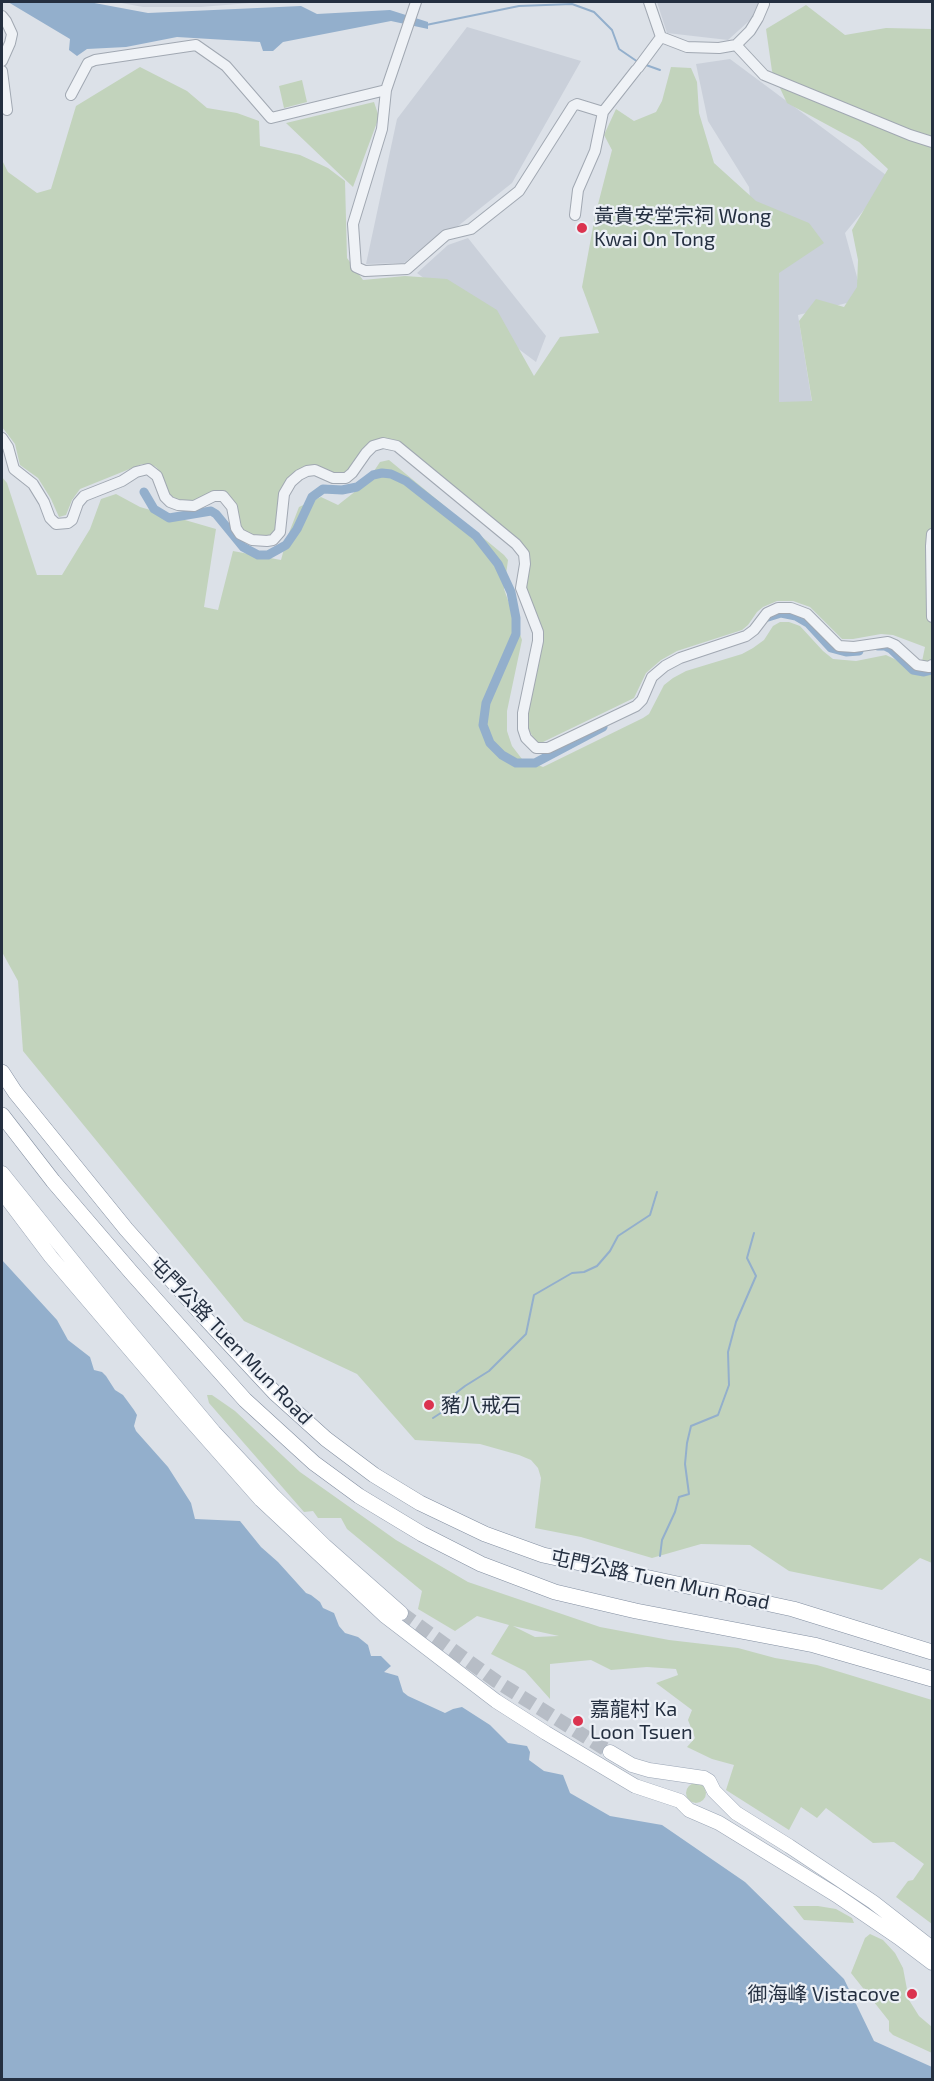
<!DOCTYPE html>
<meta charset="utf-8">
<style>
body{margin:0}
#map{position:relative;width:934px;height:2081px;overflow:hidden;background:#dce1e8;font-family:"Exo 2",sans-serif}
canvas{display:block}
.frame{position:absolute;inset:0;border:3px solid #242f40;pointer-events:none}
</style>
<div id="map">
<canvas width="934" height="2081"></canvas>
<div class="frame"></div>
</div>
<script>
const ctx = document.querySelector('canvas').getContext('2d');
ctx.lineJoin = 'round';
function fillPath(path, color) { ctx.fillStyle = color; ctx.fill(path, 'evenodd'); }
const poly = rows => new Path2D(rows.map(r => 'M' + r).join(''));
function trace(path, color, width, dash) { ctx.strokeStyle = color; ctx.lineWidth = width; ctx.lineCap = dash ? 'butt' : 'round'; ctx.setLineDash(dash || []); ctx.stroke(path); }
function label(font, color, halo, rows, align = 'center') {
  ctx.font = font + ' "Exo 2","Noto Sans TC",sans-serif'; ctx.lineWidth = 4.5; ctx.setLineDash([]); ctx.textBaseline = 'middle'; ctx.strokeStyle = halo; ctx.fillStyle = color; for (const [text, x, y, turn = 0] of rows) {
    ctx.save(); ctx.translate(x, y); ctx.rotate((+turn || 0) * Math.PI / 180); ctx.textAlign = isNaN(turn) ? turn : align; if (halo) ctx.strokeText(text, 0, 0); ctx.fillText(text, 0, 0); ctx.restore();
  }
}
fillPath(poly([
 [116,2,262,2,201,7,143,7],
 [657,2,770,2,728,40,667,33],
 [467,27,581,61,512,183,458,226,441,233,404,263,366,264,397,119],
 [730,59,890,178,845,233,863,299,798,315,818,440,770,407,749,187,708,121,696,64],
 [468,238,546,336,536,362,417,273,448,245]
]), '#cad0da');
fillPath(poly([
 [806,5,845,35,886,28,932,29,932,1563,920,1558,882,1590,789,1571,750,1545,701,1544,652,1558,581,1537,535,1528,541,1478,538,1468,531,1460,519,1455,480,1444,415,1440,357,1374,244,1321,23,1051,18,981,2,952,2,477,7,483,37,575,62,575,90,529,101,499,116,494,140,507,216,529,204,607,218,610,233,551,281,560,287,538,299,507,321,497,338,505,366,483,380,462,389,460,504,555,508,560,504,589,522,640,507,711,507,731,512,746,522,759,543,767,643,718,649,714,664,685,673,678,686,671,742,654,753,648,764,640,773,626,780,622,789,622,800,626,823,651,833,659,856,661,886,655,920,671,925,647,893,635,881,634,853,639,842,639,810,607,793,601,777,601,763,607,757,612,748,625,742,630,677,651,661,660,646,673,634,698,541,743,535,741,528,728,528,714,543,641,543,631,526,587,529,553,520,540,399,442,392,439,376,439,365,447,350,468,344,473,335,473,315,465,305,466,296,471,281,489,276,525,274,532,269,536,253,535,243,530,240,526,236,505,225,491,195,500,178,500,170,495,161,473,156,467,149,464,142,464,80,489,72,500,66,515,59,517,51,499,38,478,20,465,15,444,2,427,2,160,8,172,37,193,51,189,76,106,140,67,187,91,207,108,237,113,259,121,260,146,300,155,328,168,345,181,347,258,363,280,405,276,447,279,497,310,534,376,560,337,599,333,582,287,595,216,612,150,604,135,616,109,634,121,656,112,662,101,671,67,691,68,697,82,699,113,714,163,756,201,809,223,824,243,779,273,779,402,812,401,799,321,816,299,844,307,857,287,858,260,852,230,888,169,859,142,787,103,772,71,766,29],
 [302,80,307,102,284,108,279,86],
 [374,102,379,117,353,187,286,123],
 [207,1395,212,1395,235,1411,300,1472,396,1540,468,1582,600,1627,669,1640,738,1648,775,1658,817,1665,932,1700,932,1924,896,1897,908,1881,913,1880,924,1864,894,1842,873,1843,826,1808,817,1818,801,1807,789,1830,726,1790,734,1765,712,1759,687,1747,695,1738,688,1720,692,1710,656,1683,678,1675,676,1669,647,1667,611,1670,591,1660,550,1664,550,1699,525,1671,491,1654,509,1625,477,1616,455,1631,418,1609,422,1591,347,1529,341,1518,318,1518,313,1511,304,1512,209,1403],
 [513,1626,559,1636,535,1637],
 '686 1793a10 10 0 1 1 20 0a10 10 0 1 1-20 0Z',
 [793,1906,818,1906,836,1909,852,1918,854,1923,804,1920],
 [870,1934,883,1940,895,1953,903,1968,909,2000,919,2016,932,2027,932,2053,893,2035,889,2031,889,2021,851,1973,865,1938]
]), '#c2d3bc');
fillPath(poly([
 [8,2,89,2,148,13,301,6,317,14,390,10,428,22,428,29,391,21,283,42,273,51,263,51,260,42,177,37,126,47,87,49,77,56,69,50,70,39],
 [2,1260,57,1320,68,1340,90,1357,94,1370,102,1372,106,1376,115,1390,123,1395,134,1410,137,1415,134,1426,136,1431,168,1467,191,1503,195,1519,240,1521,261,1547,278,1562,306,1593,311,1595,320,1602,323,1608,334,1613,339,1626,345,1633,358,1637,368,1645,371,1656,381,1656,391,1666,384,1672,398,1676,403,1692,408,1696,445,1713,453,1709,462,1707,490,1725,508,1743,527,1746,530,1752,529,1760,544,1771,563,1775,570,1793,610,1816,662,1825,745,1882,844,1979,874,2041,932,2067,932,2079,2,2079]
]), '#93afcc');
trace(poly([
 [426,25,519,6,572,4,594,12,612,30,619,49,638,62],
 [646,65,660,70],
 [433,1418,450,1407,456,1393,465,1386,489,1371,526,1334,534,1295,572,1273,584,1272,597,1266,610,1251,618,1236,650,1215,657,1192],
 [660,1556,662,1540,675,1512,679,1497,689,1494,685,1464,687,1443,691,1426,718,1415,729,1385,728,1352,736,1322,756,1276,747,1258,754,1233]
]), '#93afcc', 2);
trace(poly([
 [144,492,154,509,169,518,211,511,216,514,243,547,258,555,268,555,286,545,297,529,312,497,323,489,342,490,357,487,373,475,382,473,391,474,406,481,476,536,498,564,511,592,516,618,516,634,486,703,483,725,490,743,502,755,516,763,535,763,603,727],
 [768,617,781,613,796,616,808,623,831,648,846,652,859,651],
 [878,646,885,646,891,649,913,670,924,672,932,670]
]), '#93afcc', 9);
trace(poly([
 [401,1613,496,1681,610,1752]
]), '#b7bdc6', 14, [14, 7]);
const minor = poly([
 [416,2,386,90,382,129,353,224,356,267,365,271,407,269,446,235,471,229,519,191,573,106,577,104,603,112],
 [2,16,6,21,12,34,10,43,2,61],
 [661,37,687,47,719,48,736,45,764,75,910,135,932,142],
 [736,45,750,31,758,18,764,4],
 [638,68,661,37,649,2],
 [2,71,7,110],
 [71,95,88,63,95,60,196,45,226,66,271,118,386,90],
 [575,215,578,190,595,151,603,112,636,70],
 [2,438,8,447,14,469,33,484,44,502,50,518,56,524,68,523,72,520,78,503,84,496,122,481,136,472,148,469,157,476,165,497,170,502,178,505,194,506,214,496,223,496,232,507,236,528,240,534,252,540,267,541,273,540,280,532,284,494,291,482,299,475,307,471,315,470,333,478,346,478,352,473,366,453,373,446,383,443,397,446,516,544,524,554,525,564,521,588,538,632,538,641,523,713,523,729,526,738,536,748,548,748,636,706,642,700,652,677,665,666,680,658,746,636,754,630,767,613,778,608,791,608,807,614,839,646,854,647,888,642,895,645,917,665,929,667,932,665],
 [932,534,931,546,932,617]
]);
const major = poly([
 [2,1173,121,1321,214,1432,273,1495,325,1546,401,1613],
 [2,1192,51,1257,184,1413,261,1500,385,1616,496,1701,546,1733,635,1786,680,1801,689,1810,719,1823,836,1895,899,1938,932,1963],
 [610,1752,632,1765,649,1770,704,1778,709,1781,714,1791,736,1813,789,1846,873,1902,932,1948]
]);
const highway = poly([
 [2,1072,15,1092,126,1229,206,1319,275,1393,326,1439,374,1475,420,1503,485,1534,543,1555,793,1609,932,1652],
 [2,1115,53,1181,131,1272,245,1400,314,1463,359,1496,422,1534,481,1564,555,1592,636,1611,814,1645,932,1679]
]);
trace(minor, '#a1a8b2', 12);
trace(major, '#9aa5b5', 15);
trace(highway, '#828ea0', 16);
trace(minor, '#eff2f6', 10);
trace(major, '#fff', 14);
trace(highway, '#fff', 15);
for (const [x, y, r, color] of [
 [582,228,6,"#db334f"],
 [429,1405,6,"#db334f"],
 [578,1721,6,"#db334f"],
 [912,1994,6,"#db334f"]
]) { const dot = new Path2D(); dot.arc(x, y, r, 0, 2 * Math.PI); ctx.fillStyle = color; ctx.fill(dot); trace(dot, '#ecf0f6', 2); }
label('20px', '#242f40', '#ecf0f6', [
 ["黃貴安堂宗祠 Wong",594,216],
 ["Kwai On Tong",594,239],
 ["豬八戒石",441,1405],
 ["嘉龍村 Ka",590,1709],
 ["Loon Tsuen",590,1732],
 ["御海峰 Vistacove",900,1994,"right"]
], 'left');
label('20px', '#242f40', '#ecf0f6', [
 ["屯門公路 Tuen Mun Road",231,1341,46],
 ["屯門公路 Tuen Mun Road",660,1580,12]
]);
</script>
